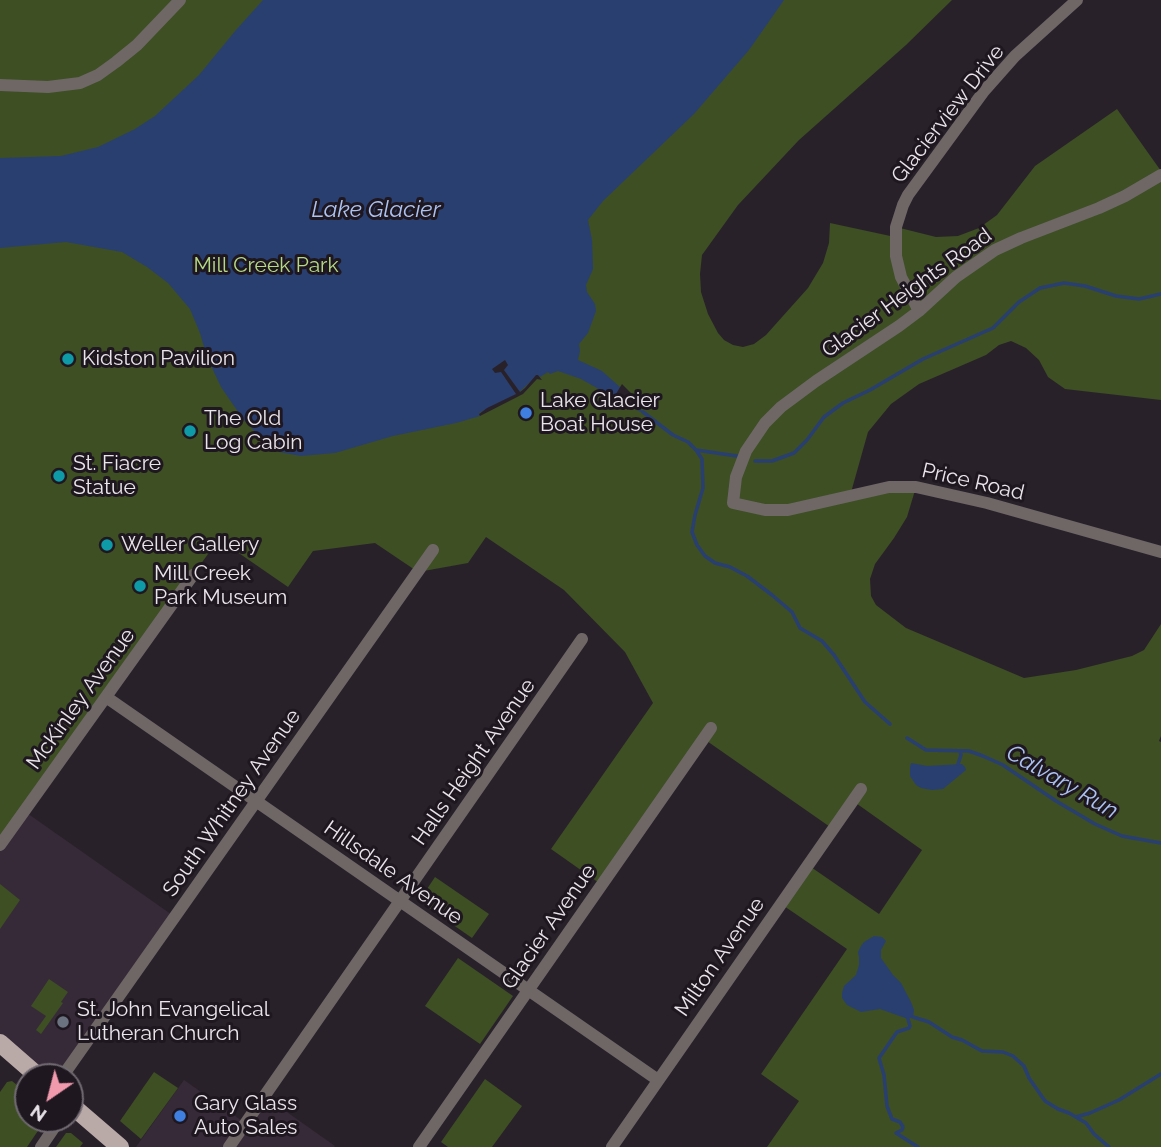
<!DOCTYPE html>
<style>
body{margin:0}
#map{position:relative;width:1161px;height:1147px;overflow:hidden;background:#29212a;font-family:Raleway,sans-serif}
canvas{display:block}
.north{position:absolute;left:14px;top:1063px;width:70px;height:70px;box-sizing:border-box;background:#1f1720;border:2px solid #706971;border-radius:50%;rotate:215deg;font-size:19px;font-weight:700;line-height:28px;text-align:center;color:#eae4eb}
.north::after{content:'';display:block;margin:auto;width:24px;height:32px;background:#f29aad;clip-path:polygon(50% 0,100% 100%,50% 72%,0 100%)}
</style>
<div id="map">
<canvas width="1161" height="1147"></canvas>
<div class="north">N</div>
</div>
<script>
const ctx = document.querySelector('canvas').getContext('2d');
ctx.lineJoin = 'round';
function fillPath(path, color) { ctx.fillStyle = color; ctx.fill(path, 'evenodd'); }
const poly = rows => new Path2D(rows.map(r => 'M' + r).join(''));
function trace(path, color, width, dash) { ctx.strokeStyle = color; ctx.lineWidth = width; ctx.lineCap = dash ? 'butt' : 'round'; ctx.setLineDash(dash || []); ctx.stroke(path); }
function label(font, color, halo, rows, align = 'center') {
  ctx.font = font + ' Raleway,sans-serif'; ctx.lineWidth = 6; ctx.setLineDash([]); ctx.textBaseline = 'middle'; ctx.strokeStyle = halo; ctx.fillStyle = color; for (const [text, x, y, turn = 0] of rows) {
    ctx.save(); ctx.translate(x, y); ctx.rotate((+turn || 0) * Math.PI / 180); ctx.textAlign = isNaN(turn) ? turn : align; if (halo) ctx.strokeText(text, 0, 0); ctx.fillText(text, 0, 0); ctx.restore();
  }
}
fillPath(poly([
 [24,811,175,917,62,1077,39,1077,0,1043,0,845],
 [184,1080,245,1123,264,1096,335,1146,334,1147,136,1147]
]), '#362a38');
fillPath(poly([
 [0,0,952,0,906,45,799,140,738,205,702,255,700,274,701,292,708,314,718,333,724,340,733,345,743,347,754,344,766,335,808,288,823,263,829,243,830,223,895,237,896,227,936,237,958,236,979,228,997,215,1035,166,1117,109,1161,171,1161,400,1065,389,1048,377,1039,360,1026,348,1011,341,999,345,986,355,919,384,891,404,868,432,850,496,916,487,907,517,894,538,875,564,870,579,871,596,876,605,906,628,1024,678,1076,670,1132,656,1144,650,1161,624,1161,736,1159,741,1161,742,1161,1147,767,1147,799,1101,761,1074,847,949,781,904,808,865,879,914,922,850,853,801,833,829,704,739,602,885,551,849,653,703,625,652,564,590,486,537,468,563,418,572,375,543,313,551,288,587,230,547,208,554,0,845],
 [435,877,489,914,472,938,419,901],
 [0,884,20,900,0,929],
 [458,958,513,996,480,1044,425,1006],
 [49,979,68,992,61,1002,63,1003,41,1034,36,1030,46,1016,31,1006],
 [154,1072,178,1088,141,1139,120,1121],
 [485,1079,522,1106,492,1147,448,1147,441,1142],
 [12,1081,28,1094,28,1119,46,1119,27,1147,0,1147,0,1092,7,1082],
 [66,1133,71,1133,83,1143,80,1147,56,1147]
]), '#3d4f23');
fillPath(poly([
 [263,0,784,0,749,50,694,114,603,201,588,220,592,240,593,269,586,285,587,292,595,304,596,311,588,333,579,344,580,351,578,360,602,371,621,388,645,414,607,396,597,388,581,379,558,371,550,374,548,372,540,377,538,375,517,394,479,413,480,416,456,423,393,436,335,453,301,456,279,452,263,440,243,419,221,387,207,357,200,333,190,309,168,283,147,267,122,252,66,242,0,248,0,158,61,156,98,147,135,129,155,116,199,75,236,30],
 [911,763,927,766,962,764,965,767,966,770,943,789,932,790,921,788,916,785,910,776,910,768],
 [874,936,882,937,886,941,881,950,881,958,893,975,901,983,911,1002,914,1010,913,1017,908,1019,880,1009,861,1012,847,1005,842,998,842,993,844,986,856,975,859,965,859,957,858,952,861,946,864,942]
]), '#293f70');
fillPath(poly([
 [505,360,508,365,504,370,520,392,525,388,536,375,538,375,542,380,537,379,523,394,480,416,479,414,487,408,516,394,501,372,495,373,492,369],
 [622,384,636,398,628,410,611,402]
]), '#29212a');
trace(poly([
 [643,412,673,435,688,442,696,450,702,459,703,488,695,515,692,532,697,545,705,556,715,563,730,567,747,576,772,595,792,612,800,628,822,641,834,655,865,702,890,724],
 [696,450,737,456],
 [755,461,772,461,794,453,807,440,824,417,843,403,870,390,923,359,993,328,1019,302,1040,288,1064,283,1085,286,1116,296,1139,299,1161,294],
 [907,738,926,750,969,751,983,756,1003,765,1056,801,1095,824,1122,836,1161,843],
 [958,764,961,755,960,751],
 [913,1017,929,1022,952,1037,962,1040,982,1051,1003,1052,1013,1056,1024,1066,1029,1078,1045,1101,1058,1109,1069,1113,1086,1123,1094,1134,1109,1147],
 [908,1019,910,1026,909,1028,897,1032,879,1058,884,1075,887,1106,892,1119,900,1122,903,1127,902,1130,896,1133,918,1147],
 [1076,1117,1090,1113,1119,1100,1161,1074]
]), '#293f70', 3.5);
trace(poly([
 [0,85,48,87,80,83,98,75,116,62,137,45,180,0],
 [1161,175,1125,196,1099,208,1021,238,995,250,956,277,919,311,899,326,816,381,781,407,765,423,746,451,736,477,733,503,765,510,788,510,889,487,916,487,987,503,1161,552],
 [919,311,901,277,896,256,896,227,903,205,908,195,984,91,1015,56,1077,0],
 [106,697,658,1080],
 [0,845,193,575],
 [62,1077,433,550],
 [41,1147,60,1119],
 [229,1147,582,639],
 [419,1147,711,728],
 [612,1147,861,789]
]), '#6e6766', 12);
trace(poly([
 [0,1043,39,1077],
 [70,1104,120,1147]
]), '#b9aaa8', 18);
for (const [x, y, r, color] of [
 [68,359,7,"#0f9aa8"],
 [526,413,7,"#3f7fe0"],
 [190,431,7,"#0f9aa8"],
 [59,476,7,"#0f9aa8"],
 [107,545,7,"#0f9aa8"],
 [140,586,7,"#0f9aa8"],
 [63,1022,7,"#6b7280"],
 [180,1116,7,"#3f7fe0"]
]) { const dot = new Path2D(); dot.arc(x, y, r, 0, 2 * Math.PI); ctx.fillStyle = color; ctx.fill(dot); trace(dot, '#1f1720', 2.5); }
label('21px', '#eae4eb', '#1f1720', [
 ["Glacierview Drive",948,114,-52],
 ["Glacier Heights Road",907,293,-36],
 ["Price Road",973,482,13],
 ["McKinley Avenue",81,699,-54],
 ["Halls Height Avenue",474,762,-55],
 ["South Whitney Avenue",232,803,-55],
 ["Hillsdale Avenue",393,873,35],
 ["Glacier Avenue",549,927,-55],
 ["Milton Avenue",720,957,-55]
]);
label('21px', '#b5d984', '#1f1720', [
 ["Mill Creek Park",266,266]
]);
label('21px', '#eae4eb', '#1f1720', [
 ["Kidston Pavilion",82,359],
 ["Lake Glacier",540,401],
 ["Boat House",540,425],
 ["The Old",204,419],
 ["Log Cabin",204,443],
 ["St. Fiacre",73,464],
 ["Statue",73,488],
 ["Weller Gallery",121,545],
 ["Mill Creek",154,574],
 ["Park Museum",154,598],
 ["St. John Evangelical",77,1010],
 ["Lutheran Church",77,1034],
 ["Gary Glass",194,1104],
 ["Auto Sales",194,1128]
], 'left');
label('italic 23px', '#acc3f2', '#1f1720', [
 ["Lake Glacier",376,210],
 ["Calvary Run",1062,782,30]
]);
</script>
